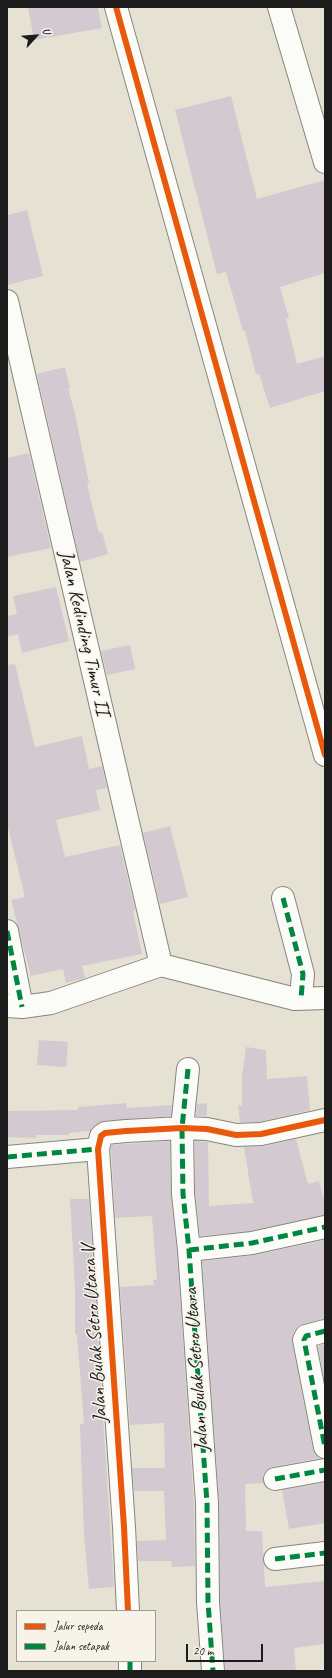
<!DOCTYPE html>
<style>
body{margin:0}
#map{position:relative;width:332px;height:1678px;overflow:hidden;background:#e6e2d3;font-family:Caveat,sans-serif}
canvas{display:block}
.frame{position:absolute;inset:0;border:8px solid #1c1c1c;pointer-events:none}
.legend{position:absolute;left:16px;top:1610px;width:140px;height:52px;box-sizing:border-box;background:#f7f3e8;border:1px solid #9f9d96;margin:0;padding:5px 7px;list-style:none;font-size:12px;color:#1c1c1c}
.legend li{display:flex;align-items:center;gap:8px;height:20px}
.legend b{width:20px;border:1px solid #9f9d96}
.north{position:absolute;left:16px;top:16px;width:40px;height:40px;-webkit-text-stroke:3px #f7f3e8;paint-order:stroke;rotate:64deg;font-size:11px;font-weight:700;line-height:16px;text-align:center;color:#1c1c1c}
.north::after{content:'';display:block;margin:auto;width:14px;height:18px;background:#1c1c1c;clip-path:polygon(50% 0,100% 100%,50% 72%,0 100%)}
.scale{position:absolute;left:186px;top:1644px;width:77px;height:18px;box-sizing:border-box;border:2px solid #1c1c1c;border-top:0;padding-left:5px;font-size:12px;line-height:14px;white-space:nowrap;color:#1c1c1c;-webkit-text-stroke:3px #f7f3e8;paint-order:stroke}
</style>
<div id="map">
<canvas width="332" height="1678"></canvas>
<div class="frame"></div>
<ul class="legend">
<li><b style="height:5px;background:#e8590c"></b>Jalur sepeda</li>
<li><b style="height:5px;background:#00873e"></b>Jalan setapak</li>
</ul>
<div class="north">U</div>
<div class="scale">20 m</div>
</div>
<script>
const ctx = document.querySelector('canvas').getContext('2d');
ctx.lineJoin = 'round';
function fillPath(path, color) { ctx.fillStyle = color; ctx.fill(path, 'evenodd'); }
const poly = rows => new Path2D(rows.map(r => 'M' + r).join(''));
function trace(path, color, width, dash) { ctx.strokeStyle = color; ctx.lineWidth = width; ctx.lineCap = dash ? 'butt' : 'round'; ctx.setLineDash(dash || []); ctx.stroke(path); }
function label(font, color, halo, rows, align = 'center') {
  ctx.font = font + ' Caveat,sans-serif'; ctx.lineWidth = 3; ctx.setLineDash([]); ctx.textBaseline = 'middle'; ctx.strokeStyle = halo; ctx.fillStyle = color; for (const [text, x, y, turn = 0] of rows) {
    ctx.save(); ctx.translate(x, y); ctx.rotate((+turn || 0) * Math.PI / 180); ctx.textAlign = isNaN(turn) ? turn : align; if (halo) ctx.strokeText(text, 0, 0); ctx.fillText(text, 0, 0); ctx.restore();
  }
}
fillPath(poly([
 [28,7,98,7,102,28,34,40],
 [231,96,257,199,325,180,325,273,280,287,289,318,286,319,297,364,325,356,325,391,270,408,259,374,256,374,245,331,243,331,226,272,217,274,175,110],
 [27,210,43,276,7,285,7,215],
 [65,367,70,388,68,388,75,414,89,483,87,484,99,533,102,532,108,554,80,562,37,374],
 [29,453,51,548,7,557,7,458],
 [56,587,69,641,22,653,18,634,7,637,7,616,17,614,13,596],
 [130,645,135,669,107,675,101,651],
 [15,664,35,747,82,736,89,769,102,766,107,788,96,790,100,810,56,820,65,857,120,845,135,910,133,911,142,954,82,966,85,978,66,983,63,969,31,976,11,900,25,897,7,824,7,665],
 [170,826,188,897,160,904,143,833],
 [39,1040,68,1042,66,1067,37,1065],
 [246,1047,266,1050,267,1079,307,1076,310,1110,259,1122,240,1122,238,1105,242,1106,242,1077],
 [126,1103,127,1108,172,1105,171,1116,104,1121,94,1126,90,1131,69,1133,69,1135,36,1135,36,1138,7,1137,7,1111,78,1110,78,1107],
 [207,1103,207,1116,196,1116,197,1104],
 [296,1139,308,1184,319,1181,325,1204,325,1215,250,1231,200,1236,195,1193,195,1141,208,1142,209,1206,253,1203,244,1147,264,1146],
 [170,1141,171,1195,177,1251,194,1504,195,1566,172,1567,171,1561,138,1561,137,1541,166,1540,164,1491,134,1491,132,1468,165,1468,164,1427,164,1423,130,1425,120,1287,154,1285,153,1280,157,1280,152,1216,115,1218,111,1147,112,1145],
 [70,1199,89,1199,114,1587,89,1589,84,1536,80,1424,84,1424,77,1335,75,1334,75,1287],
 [325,1240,325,1319,298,1326,293,1334,292,1342,313,1449,315,1455,320,1458,272,1467,267,1469,263,1474,264,1483,245,1484,246,1531,262,1531,265,1587,325,1581,325,1644,294,1648,296,1671,225,1671,220,1601,219,1502,202,1261,255,1255],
 [325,1344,325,1378,324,1379,318,1346],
 [325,1483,325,1523,289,1529,282,1490]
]), '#d3c9d0');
const minor = poly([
 [116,7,325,755],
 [279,7,325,162],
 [7,301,161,965],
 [283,898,303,974,301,999],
 [7,931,22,1007],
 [7,1006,22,1007,51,1003,161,965,295,999,325,998],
 [188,1069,182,1128,183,1194,189,1250,207,1503,208,1602,213,1671],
 [7,1157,98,1149],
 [189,1250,252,1243,325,1227],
 [325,1331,306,1336,304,1340,325,1447],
 [275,1479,325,1470],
 [275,1559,325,1553],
 [128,1611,124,1527,98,1149,101,1136,105,1133,126,1131,182,1128,207,1129,236,1135,261,1134,325,1120],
 [130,1661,130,1671]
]);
trace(minor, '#87857e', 24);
trace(minor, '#fbfbf8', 22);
trace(poly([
 [283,898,303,974,301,999],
 [7,931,22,1007],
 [188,1069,182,1128,183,1194,189,1250,207,1503,208,1602,213,1671],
 [7,1157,98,1149],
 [189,1250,252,1243,325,1227],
 [325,1331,306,1336,304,1340,325,1447],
 [275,1479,325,1470],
 [275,1559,325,1553],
 [130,1661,130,1671]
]), '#00873e', 5, [10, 5]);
trace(poly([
 [116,7,325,755],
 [128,1611,124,1527,98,1149,101,1136,105,1133,126,1131,182,1128,207,1129,236,1135,261,1134,325,1120]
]), '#e8590c', 6);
label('20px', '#1c1c1c', '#f7f3e8', [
 ["Jalan Kedinding Timur II",84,633,77],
 ["Jalan Bulak Setro Utara V",95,1334,-94],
 ["Jalan Bulak Setro Utara",197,1370,-94]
]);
</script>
